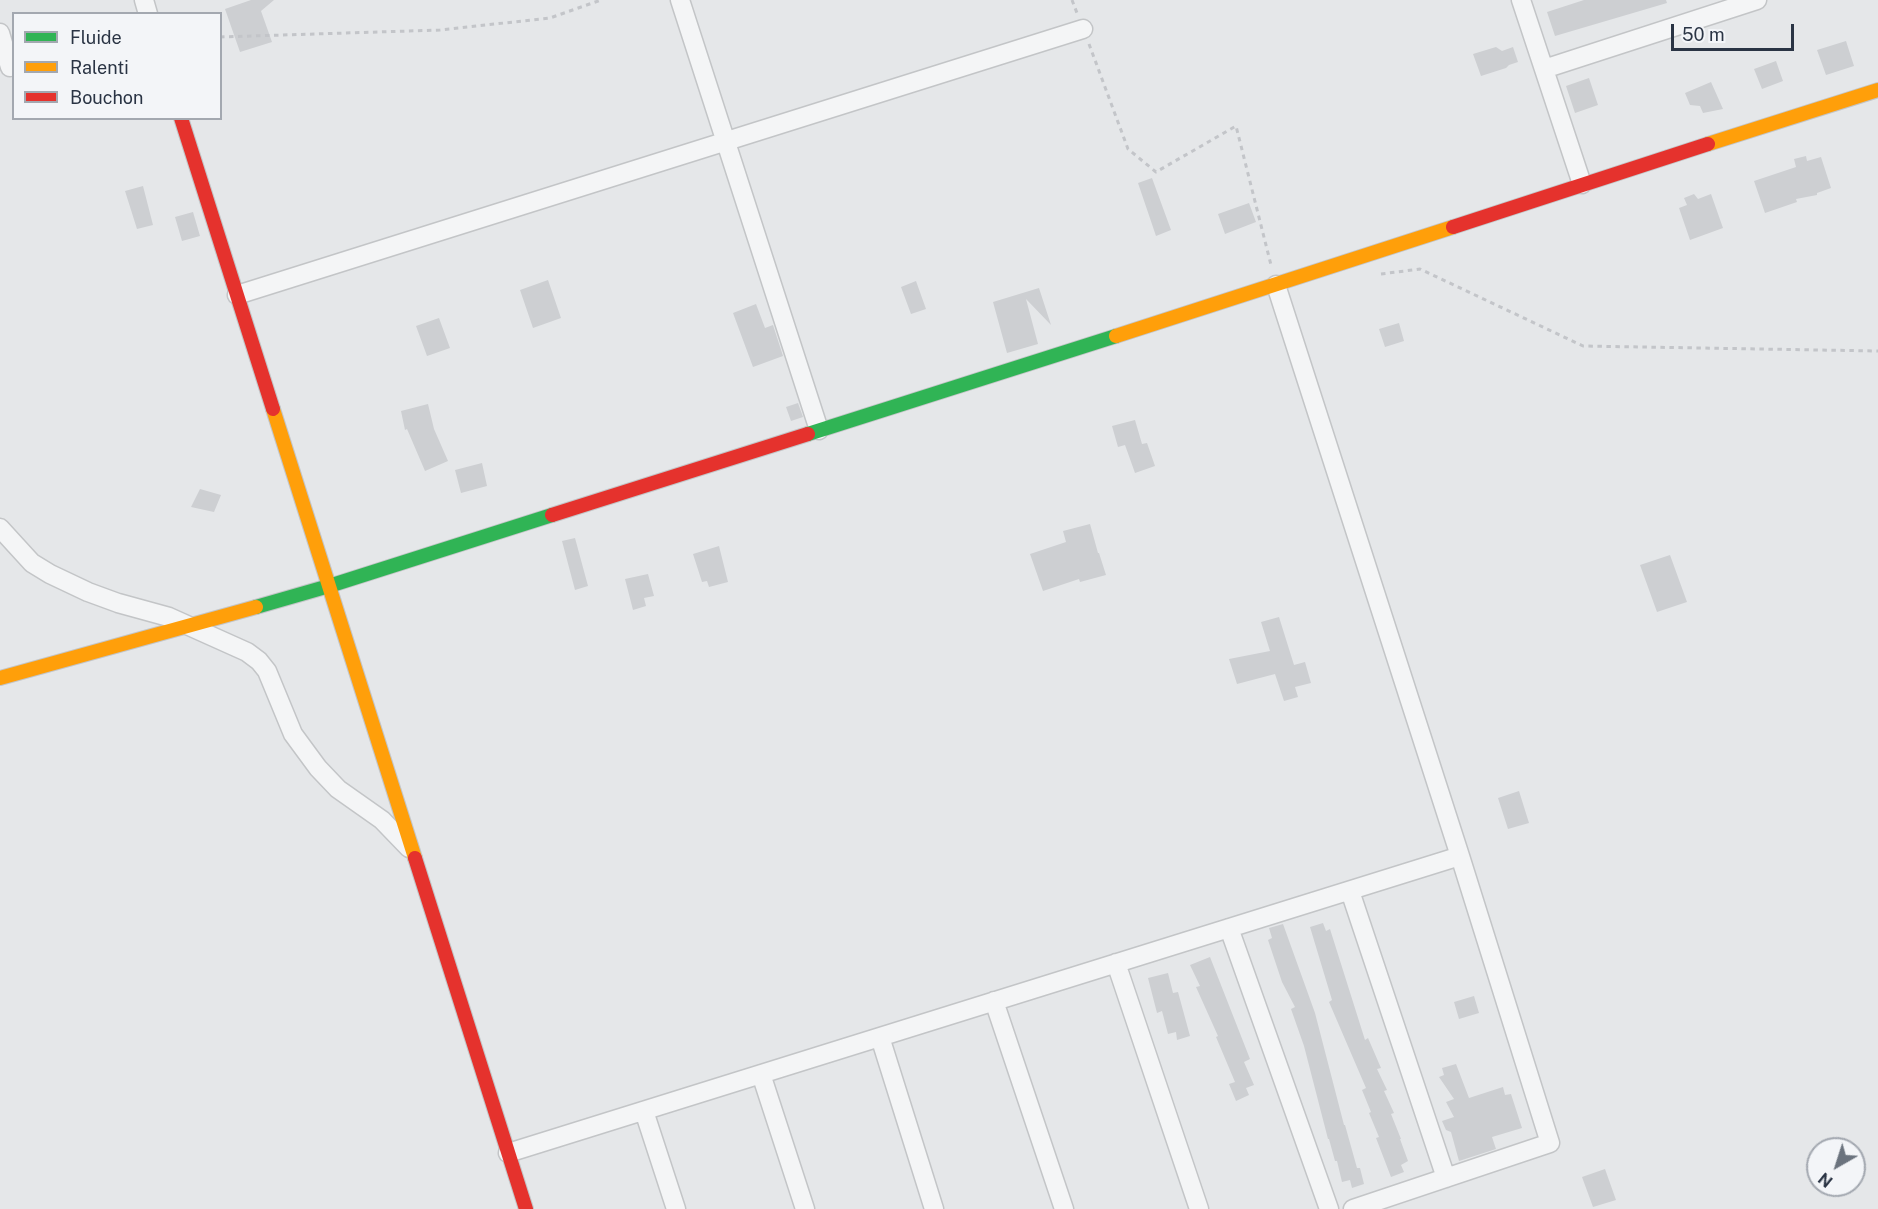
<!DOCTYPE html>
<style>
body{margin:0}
#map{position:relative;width:1878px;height:1209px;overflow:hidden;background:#e5e7e9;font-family:"Public Sans",sans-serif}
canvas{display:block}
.legend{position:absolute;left:12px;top:12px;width:210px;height:108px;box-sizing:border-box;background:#f3f5f8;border:2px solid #a3a8b0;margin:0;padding:8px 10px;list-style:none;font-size:18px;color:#2a3444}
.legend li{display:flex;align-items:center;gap:12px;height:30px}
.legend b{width:30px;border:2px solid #a3a8b0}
.north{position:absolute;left:1806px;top:1137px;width:60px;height:60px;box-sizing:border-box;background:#f3f5f8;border:2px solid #a3a8b0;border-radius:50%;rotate:219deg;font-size:16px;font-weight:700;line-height:24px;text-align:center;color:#2a3444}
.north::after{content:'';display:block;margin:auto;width:21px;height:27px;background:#6b737e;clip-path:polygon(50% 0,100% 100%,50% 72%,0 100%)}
.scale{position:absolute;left:1671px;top:24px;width:123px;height:27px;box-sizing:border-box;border:3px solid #2a3444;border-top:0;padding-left:8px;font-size:18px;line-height:21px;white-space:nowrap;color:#2a3444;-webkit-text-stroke:4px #f3f5f8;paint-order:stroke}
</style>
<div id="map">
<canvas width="1878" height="1209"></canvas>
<ul class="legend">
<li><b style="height:8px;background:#30b455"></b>Fluide</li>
<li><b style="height:8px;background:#ff9f0a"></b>Ralenti</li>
<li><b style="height:8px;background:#e5322d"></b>Bouchon</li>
</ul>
<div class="north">N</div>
<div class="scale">50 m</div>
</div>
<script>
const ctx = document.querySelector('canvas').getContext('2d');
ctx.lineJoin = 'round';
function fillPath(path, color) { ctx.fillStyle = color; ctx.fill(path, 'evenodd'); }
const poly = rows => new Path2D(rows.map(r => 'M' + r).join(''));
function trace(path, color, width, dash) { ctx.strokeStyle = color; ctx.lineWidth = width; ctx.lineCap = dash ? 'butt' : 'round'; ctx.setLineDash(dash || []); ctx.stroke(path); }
fillPath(poly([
 [251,0,274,0,261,11,272,42,240,52,225,9],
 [1584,0,1666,0,1667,3,1555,36,1547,12],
 [1846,41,1854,66,1826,75,1817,50],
 [1496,47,1502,51,1513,47,1518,62,1509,65,1506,68,1481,76,1473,54],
 [1776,61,1783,81,1762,89,1754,69],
 [1589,78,1598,105,1575,113,1566,86],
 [1711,82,1723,109,1703,113,1700,106,1690,105,1685,93],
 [1806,156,1807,161,1821,157,1831,188,1817,193,1817,195,1796,199,1797,202,1765,213,1754,181,1796,167,1794,159],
 [1152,178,1171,230,1156,236,1138,183],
 [143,186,153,225,137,229,125,191],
 [1694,194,1698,199,1711,194,1723,228,1690,240,1679,208,1687,205,1684,198],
 [1249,203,1256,222,1225,234,1218,214],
 [193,212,200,236,182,241,175,217],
 [548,280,561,318,533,328,520,290],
 [916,281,926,309,911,314,901,287],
 [1039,288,1051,325,1026,299,1038,344,1007,353,993,302],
 [756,304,765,328,773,325,783,356,753,367,733,313],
 [439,318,450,348,427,356,416,326],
 [1399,323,1404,341,1385,347,1379,329],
 [798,403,803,417,791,421,786,407],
 [428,404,434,429,448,461,425,471,407,429,405,430,401,411],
 [1135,420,1142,444,1147,443,1155,466,1135,473,1125,445,1118,447,1112,426],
 [482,463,487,486,461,493,455,470],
 [200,489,221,495,214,512,191,507],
 [1090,524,1098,553,1099,553,1106,575,1080,582,1079,579,1043,591,1030,554,1066,542,1063,531],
 [575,538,588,586,575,590,562,541],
 [719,546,728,582,709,587,707,581,702,582,693,554],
 [1670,555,1687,602,1657,612,1640,565],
 [648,574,654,596,644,598,646,606,633,610,625,579],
 [1279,617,1294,665,1305,662,1311,683,1295,687,1298,697,1284,701,1275,674,1237,684,1229,659,1270,651,1261,622],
 [1519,791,1529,823,1508,829,1498,798],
 [1323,923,1326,931,1330,929,1365,1040,1368,1038,1381,1068,1377,1069,1387,1090,1384,1091,1394,1113,1391,1114,1401,1139,1400,1139,1408,1161,1401,1165,1404,1172,1391,1177,1376,1138,1379,1137,1369,1113,1371,1112,1362,1090,1366,1088,1329,1002,1332,1000,1310,927],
 [1283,924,1315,1013,1344,1125,1345,1125,1357,1168,1360,1168,1364,1184,1352,1188,1350,1180,1342,1182,1337,1161,1335,1161,1329,1139,1328,1139,1304,1046,1291,1009,1295,1007,1282,982,1268,940,1272,938,1269,928],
 [1210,957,1250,1059,1244,1062,1254,1085,1246,1088,1249,1095,1236,1101,1229,1084,1235,1082,1216,1037,1218,1036,1196,987,1200,986,1190,965],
 [1168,973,1173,993,1178,992,1190,1036,1177,1040,1176,1032,1168,1034,1162,1011,1157,1013,1148,978],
 [1474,996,1479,1013,1459,1019,1454,1002],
 [1456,1064,1469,1098,1503,1087,1505,1095,1511,1094,1522,1128,1492,1137,1496,1149,1459,1161,1451,1132,1446,1130,1442,1121,1454,1117,1446,1102,1454,1099,1439,1077,1444,1075,1442,1068],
 [1605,1169,1616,1200,1593,1207,1582,1177]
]), '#cdcfd2');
const street = poly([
 [144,0,148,14],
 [680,0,819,430],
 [1521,0,1582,184],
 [0,33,10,67],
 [1544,69,1757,0],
 [1276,285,1460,856,1550,1143,1353,1209],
 [237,295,1083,29],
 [0,528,32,563,50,574,88,592,118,603,169,617,247,652,259,661,267,671,293,734,318,768,338,789,382,820,409,848],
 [1350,891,1446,1178],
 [1229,928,1329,1209],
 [1116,963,1199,1209],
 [994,1001,1064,1209],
 [880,1037,934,1209],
 [761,1074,805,1209],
 [644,1111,676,1209],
 [508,1153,1460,856]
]);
const fast = poly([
 [808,434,1116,336],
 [256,607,329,586,552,515]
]);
const slow = poly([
 [1708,144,1878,90],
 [1116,336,1453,227],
 [273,409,415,858],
 [0,678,256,607]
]);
const jam = poly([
 [181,118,273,409],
 [1453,227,1708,144],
 [552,515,808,434],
 [415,858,526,1209]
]);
trace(street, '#c3c5c7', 21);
trace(fast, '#c3c5c7', 16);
trace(slow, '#c3c5c7', 16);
trace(jam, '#c3c5c7', 16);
trace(poly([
 [1072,0,1077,13],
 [220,37,440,30,550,18,601,0],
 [1089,44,1128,149,1156,172,1236,126,1271,265],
 [1381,274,1420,269,1583,346,1878,351]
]), '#c3c5c9', 3, [4.5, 4.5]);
trace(street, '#f4f5f6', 18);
trace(fast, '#30b455', 14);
trace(slow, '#ff9f0a', 14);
trace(jam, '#e5322d', 14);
</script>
